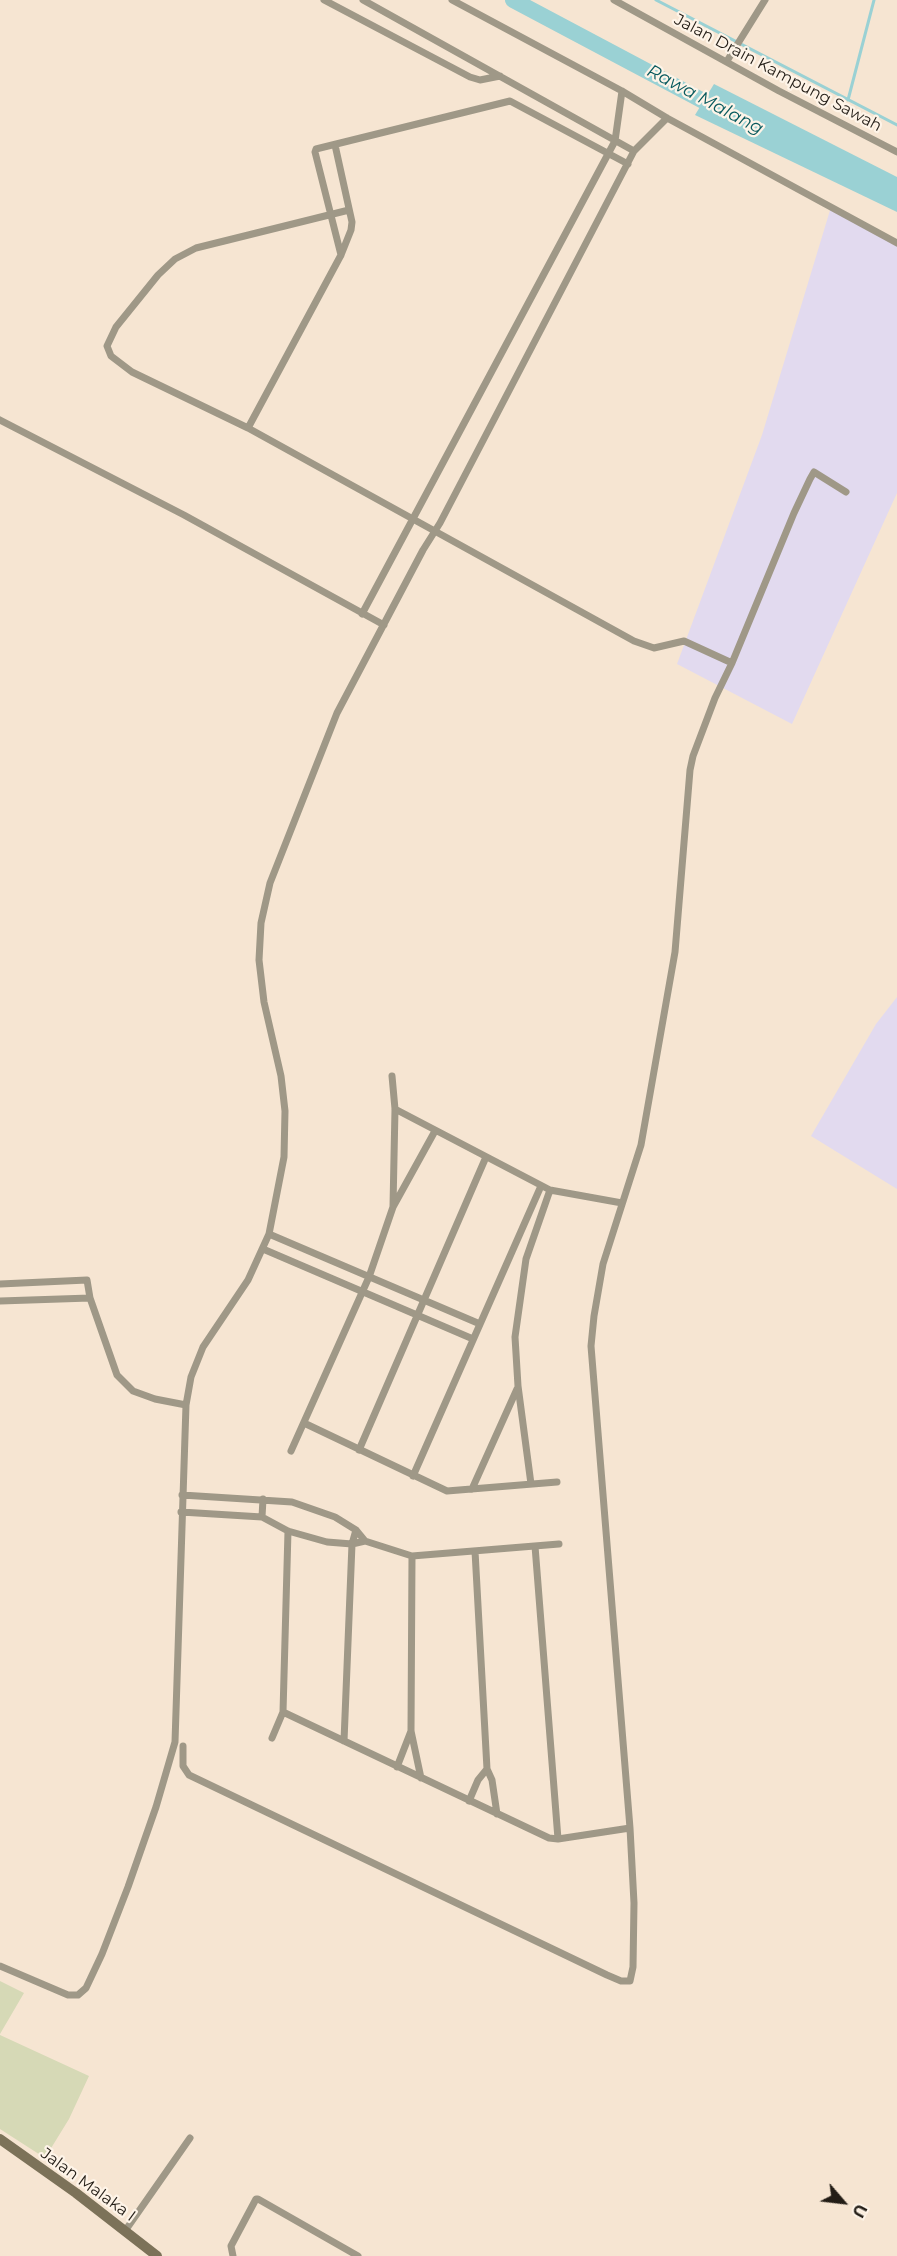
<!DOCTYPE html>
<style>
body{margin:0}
#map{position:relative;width:897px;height:2256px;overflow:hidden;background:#f6e5d2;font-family:Montserrat,sans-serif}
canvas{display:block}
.north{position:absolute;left:813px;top:2172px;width:60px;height:60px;-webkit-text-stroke:4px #fef4e8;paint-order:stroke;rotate:118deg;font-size:16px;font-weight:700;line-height:24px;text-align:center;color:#231d16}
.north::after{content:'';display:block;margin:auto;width:21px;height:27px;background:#231d16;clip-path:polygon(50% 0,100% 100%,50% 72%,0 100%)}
</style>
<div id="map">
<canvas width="897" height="2256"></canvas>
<div class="north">U</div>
</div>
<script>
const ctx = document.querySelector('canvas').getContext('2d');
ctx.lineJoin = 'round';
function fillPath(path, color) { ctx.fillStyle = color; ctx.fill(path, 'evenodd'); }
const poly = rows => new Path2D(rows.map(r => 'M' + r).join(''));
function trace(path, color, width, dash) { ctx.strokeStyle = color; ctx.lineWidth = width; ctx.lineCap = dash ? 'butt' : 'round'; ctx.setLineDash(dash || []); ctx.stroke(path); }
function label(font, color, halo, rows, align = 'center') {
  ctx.font = font + ' Montserrat,sans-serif'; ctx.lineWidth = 4.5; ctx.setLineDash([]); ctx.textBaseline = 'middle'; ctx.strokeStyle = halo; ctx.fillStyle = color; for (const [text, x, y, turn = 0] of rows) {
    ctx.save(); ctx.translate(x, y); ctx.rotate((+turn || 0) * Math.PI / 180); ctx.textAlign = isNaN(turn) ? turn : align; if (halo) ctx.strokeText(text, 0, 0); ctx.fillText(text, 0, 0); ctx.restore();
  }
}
fillPath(poly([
 [831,207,897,241,897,493,792,724,677,664,762,435],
 [897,997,897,1189,811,1136,876,1024]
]), '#e2daef');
fillPath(poly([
 [0,1981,24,1993,0,2034],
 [0,2035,89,2076,69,2119,45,2158,0,2129]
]), '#d6d9b6');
fillPath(poly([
 [714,84,897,177,897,212,695,115]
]), '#9ad1d4');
trace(poly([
 [656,0,897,125],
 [848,100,874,0]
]), '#9ad1d4', 3);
trace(poly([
 [513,0,724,112]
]), '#9ad1d4', 16);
trace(poly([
 [324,0,470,77,480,80,500,76],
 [363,0,634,151],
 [452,0,622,91,667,118,897,243],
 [614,0,779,91,897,152],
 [727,61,765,0],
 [349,210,196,248,175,259,158,275,116,327,107,346,111,356,132,372,248,428,634,641,654,648,684,641,732,663],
 [341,255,315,152,316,149,510,101,628,164],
 [0,420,184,515,384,625],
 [248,428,341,255,351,230,352,222,335,145],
 [362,614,615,141,622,91],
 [392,1076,395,1109,393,1206],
 [395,1109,550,1190,622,1203],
 [269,1234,480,1324],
 [263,1249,473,1339],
 [0,1284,87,1280,90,1298,117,1375,133,1391,155,1399,186,1405],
 [0,1301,90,1298],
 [304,1423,447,1491,557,1482],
 [359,1450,486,1157],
 [291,1451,369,1277,393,1207,435,1131],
 [413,1476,541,1186],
 [531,1484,518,1386,515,1337,526,1259,550,1190],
 [472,1489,517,1389],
 [182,1495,292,1502,335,1517,356,1530,365,1541,412,1556,559,1544],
 [181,1512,262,1517,288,1531,327,1542,352,1544,365,1541],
 [262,1517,263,1499],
 [535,1546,558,1839],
 [475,1551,487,1769,492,1780,497,1814],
 [412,1556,411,1731,421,1778],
 [283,1712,549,1838,558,1839,630,1828],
 [272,1738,283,1712,288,1531],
 [344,1741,352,1544,356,1530],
 [183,1746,183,1766,189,1775,607,1975,621,1981,630,1981,633,1967,634,1903,630,1828,591,1346,594,1316,603,1264,641,1145,675,952,690,770,693,756,715,698,732,663,794,513,810,479,814,472,846,492],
 [397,1767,411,1731],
 [469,1801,478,1780,487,1769],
 [0,1966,68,1995,78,1995,86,1988,102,1954,128,1887,156,1807,175,1742,186,1405,191,1377,203,1347,248,1280,269,1234,284,1157,285,1111,281,1076,264,1002,259,960,261,923,270,883,337,713,423,550,440,523,634,151,667,118],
 [125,2231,190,2138],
 [233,2256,231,2246,256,2199,258,2199,358,2256]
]), '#9f9887', 7);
trace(poly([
 [0,2139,76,2193,157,2256]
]), '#7c7259', 10);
label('16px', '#231d16', '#fef4e8', [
 ["Jalan Drain Kampung Sawah",778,73,28],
 ["Jalan Malaka I",88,2185,36]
]);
label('italic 18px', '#095a5e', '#fef4e8', [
 ["Rawa Malang",705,100,28]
]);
</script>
